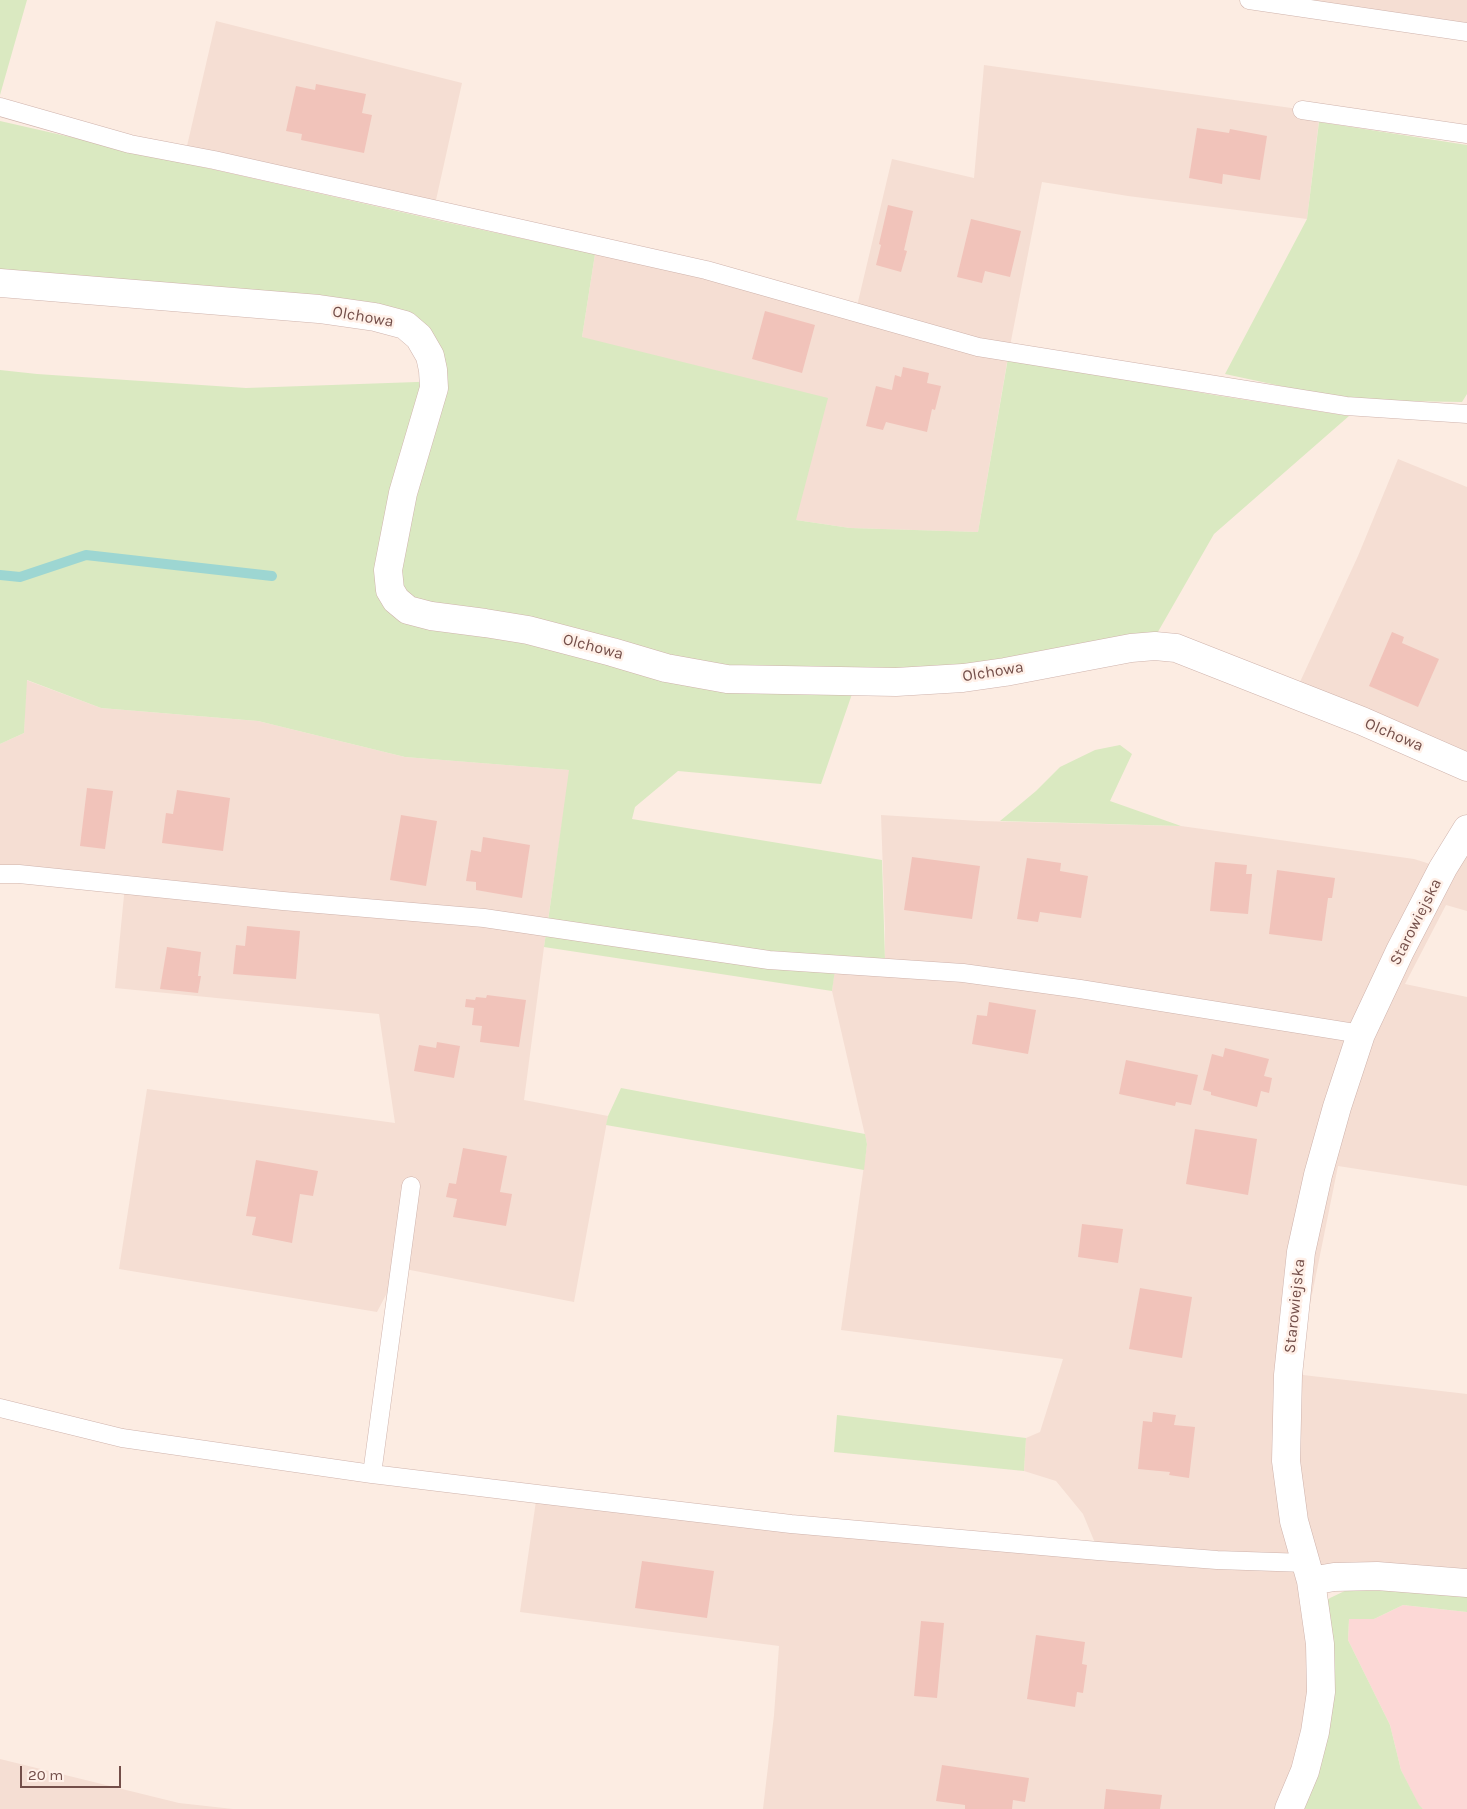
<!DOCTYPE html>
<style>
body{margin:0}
#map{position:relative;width:1467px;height:1809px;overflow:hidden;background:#fcece2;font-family:Karla,sans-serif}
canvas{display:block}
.scale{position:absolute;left:20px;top:1766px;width:101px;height:22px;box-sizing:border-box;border:2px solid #734e49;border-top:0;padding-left:6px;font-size:15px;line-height:18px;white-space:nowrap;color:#734e49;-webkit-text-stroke:4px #fff0e8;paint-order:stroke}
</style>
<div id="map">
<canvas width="1467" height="1809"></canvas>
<div class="scale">20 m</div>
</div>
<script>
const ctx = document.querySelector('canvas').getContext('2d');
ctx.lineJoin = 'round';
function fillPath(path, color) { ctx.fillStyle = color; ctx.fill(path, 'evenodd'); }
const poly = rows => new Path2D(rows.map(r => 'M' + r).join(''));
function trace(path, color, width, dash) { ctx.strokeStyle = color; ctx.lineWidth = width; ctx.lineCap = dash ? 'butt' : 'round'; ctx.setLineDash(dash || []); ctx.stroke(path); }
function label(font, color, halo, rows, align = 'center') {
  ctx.font = font + ' Karla,sans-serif'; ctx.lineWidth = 5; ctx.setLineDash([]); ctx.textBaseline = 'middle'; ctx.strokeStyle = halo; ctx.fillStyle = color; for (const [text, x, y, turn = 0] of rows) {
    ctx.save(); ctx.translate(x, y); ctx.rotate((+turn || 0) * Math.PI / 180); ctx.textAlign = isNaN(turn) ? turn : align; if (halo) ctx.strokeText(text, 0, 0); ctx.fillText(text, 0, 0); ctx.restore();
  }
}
fillPath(poly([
 [1249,0,1467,0,1467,32],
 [216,21,462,83,434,209,187,146],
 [984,65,1320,112,1307,219,1128,196,1042,182,1009,351,978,532,850,528,796,520,582,337,595,254,857,306,892,159,974,178],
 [1398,459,1467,487,1467,767,1294,695,1358,556],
 [26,680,101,708,258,721,405,757,570,770,544,947,524,1100,608,1116,574,1302,400,1268,377,1312,119,1269,147,1089,395,1123,379,1014,115,988,125,885,0,875,0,744,24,733],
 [881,815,979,821,1181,826,1414,859,1443,868,1467,829,1467,911,1446,905,1405,984,1467,997,1467,1186,1338,1166,1302,1344,1303,1375,1467,1394,1467,1583,1311,1581,1320,1644,1289,1809,763,1809,774,1715,779,1646,520,1612,537,1494,1095,1543,1083,1514,1056,1481,1024,1471,1026,1438,1040,1432,1063,1359,841,1330,867,1144,832,991,835,965,885,968,885,930],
 [0,1759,179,1803,233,1809,0,1809]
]), '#f5ded3');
fillPath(poly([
 [1403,1605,1467,1612,1467,1809,1423,1809,1419,1806,1401,1770,1390,1725,1348,1640,1349,1619,1374,1619]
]), '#fcd8d6');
fillPath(poly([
 [0,0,27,0,0,95],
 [0,121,445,222,595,254,582,337,828,398,796,520,850,528,978,532,1008,358,1214,395,1349,416,1214,534,1155,637,852,694,821,784,678,771,635,807,632,819,882,860,885,960,769,955,548,921,569,770,405,757,258,721,101,708,27,680,24,733,0,744,0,370,37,374,246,388,445,381,440,347,426,325,409,314,0,273],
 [1319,122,1467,145,1467,394,1462,402,1346,400,1225,374,1307,219],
 [1120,745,1132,754,1110,801,1181,826,1000,821,1036,791,1060,767,1095,750],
 [546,933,835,970,832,991,544,947],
 [621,1088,865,1134,867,1144,864,1170,606,1125,608,1116],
 [837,1415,1026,1438,1024,1471,834,1452],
 [1351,1588,1467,1595,1467,1612,1403,1605,1374,1619,1349,1619,1348,1640,1390,1725,1401,1770,1419,1805,1423,1809,1298,1809,1320,1606,1330,1598]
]), '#dae9c1');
trace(poly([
 [0,575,20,577,86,555,272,576]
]), '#9dd6d2', 10);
fillPath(poly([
 [316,84,366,94,362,113,372,115,364,153,301,140,302,134,286,131,296,86,315,90],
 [1197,128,1229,133,1230,129,1267,136,1260,180,1223,174,1222,184,1189,178],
 [888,205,913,211,904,250,907,251,901,272,876,265,881,245,879,244],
 [971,219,1021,231,1010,277,985,271,982,283,957,277],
 [765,311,815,325,802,373,752,359],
 [903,367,929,373,927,383,941,386,935,410,932,409,927,432,886,422,883,430,866,426,876,386,892,390,895,375,901,377],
 [1392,632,1404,637,1402,643,1439,659,1418,707,1369,686],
 [87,788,113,791,105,849,80,846],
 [177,790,230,798,223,851,162,843,166,813,173,814],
 [401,815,437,821,426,886,390,880],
 [483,837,530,845,522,898,476,890,476,882,466,881,471,850,481,852],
 [912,857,980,866,972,919,904,910],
 [1027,858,1061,863,1060,871,1088,876,1081,918,1040,912,1038,922,1017,919],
 [1215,862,1247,865,1246,874,1252,874,1248,914,1210,911],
 [1277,870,1335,878,1332,898,1328,898,1322,941,1269,934],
 [247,926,300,931,296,979,233,974,236,945,245,946],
 [167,947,201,952,198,976,201,976,198,993,160,989],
 [487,995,526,1000,519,1047,480,1042,482,1026,472,1025,474,1008,465,1007,466,999,475,1000,476,997,486,998],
 [989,1002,1036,1010,1028,1054,972,1044,977,1015,987,1016],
 [437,1042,460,1046,454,1078,414,1071,419,1045,436,1048],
 [1225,1048,1269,1059,1264,1076,1272,1078,1269,1093,1261,1091,1257,1107,1211,1095,1211,1092,1203,1090,1212,1054,1223,1057],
 [1126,1060,1198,1075,1191,1105,1176,1102,1175,1106,1119,1094],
 [1195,1129,1257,1139,1248,1195,1186,1184],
 [463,1148,507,1156,500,1192,512,1194,506,1226,453,1217,457,1199,446,1197,449,1183,456,1184],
 [256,1160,318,1171,313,1196,300,1194,292,1243,252,1235,256,1217,246,1216],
 [1082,1224,1123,1229,1118,1263,1078,1257],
 [1140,1288,1192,1297,1182,1358,1129,1349],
 [1153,1412,1176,1415,1174,1425,1195,1427,1189,1478,1169,1475,1170,1472,1138,1469,1143,1421,1152,1422],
 [642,1561,714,1571,707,1618,635,1608],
 [921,1621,944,1623,937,1698,914,1696],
 [1036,1635,1085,1642,1082,1664,1087,1665,1083,1693,1077,1692,1075,1707,1027,1699],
 [942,1765,1029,1778,1025,1802,1013,1800,1012,1809,965,1809,965,1805,936,1801],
 [1106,1789,1162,1795,1160,1809,1104,1809]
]), '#f1c3ba');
const service = poly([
 [1249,0,1467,32],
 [0,107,130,144,214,160,706,270,978,347,1346,406,1467,414],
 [1302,110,1467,134],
 [0,874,19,874,283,901,484,918,769,960,963,973,1080,989,1361,1034],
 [0,1408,122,1438,372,1474,537,1494,791,1524,1098,1551,1217,1560,1306,1563],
 [372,1474,411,1186]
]);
const minor = poly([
 [0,283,319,309,375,317,405,325,419,337,430,356,433,370,434,388,403,493,388,570,390,590,396,600,408,610,431,616,485,623,528,630,612,652,666,668,727,679,896,682,963,678,1005,672,1131,648,1155,646,1176,648,1362,721,1467,767],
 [1311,1581,1334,1577,1377,1576,1467,1583],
 [1289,1809,1305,1771,1315,1732,1321,1692,1320,1644,1311,1581,1294,1521,1286,1461,1288,1375,1301,1252,1318,1175,1337,1107,1361,1034,1400,951,1443,868,1467,829]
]);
trace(service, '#cfb3ac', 19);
trace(minor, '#cfb3ac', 29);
trace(service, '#fff', 18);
trace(minor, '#fff', 28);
label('16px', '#734e49', '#fff0e8', [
 ["Olchowa",363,317,10],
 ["Olchowa",593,647,15],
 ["Olchowa",993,672,-9],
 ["Olchowa",1394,735,23],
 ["Starowiejska",1416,922,-63],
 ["Starowiejska",1295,1306,-84]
]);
</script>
